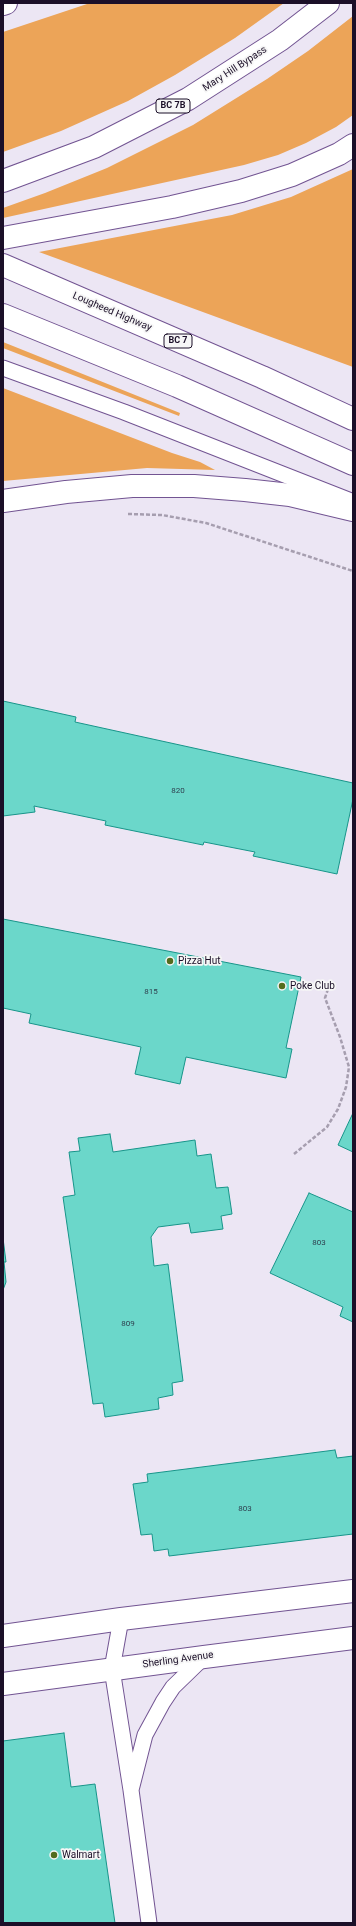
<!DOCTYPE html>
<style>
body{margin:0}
#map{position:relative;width:356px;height:1926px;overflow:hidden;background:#ece6f4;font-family:Roboto,sans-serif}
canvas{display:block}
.frame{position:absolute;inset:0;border:4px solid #1b0f28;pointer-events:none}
</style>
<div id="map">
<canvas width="356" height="1926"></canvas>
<div class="frame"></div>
</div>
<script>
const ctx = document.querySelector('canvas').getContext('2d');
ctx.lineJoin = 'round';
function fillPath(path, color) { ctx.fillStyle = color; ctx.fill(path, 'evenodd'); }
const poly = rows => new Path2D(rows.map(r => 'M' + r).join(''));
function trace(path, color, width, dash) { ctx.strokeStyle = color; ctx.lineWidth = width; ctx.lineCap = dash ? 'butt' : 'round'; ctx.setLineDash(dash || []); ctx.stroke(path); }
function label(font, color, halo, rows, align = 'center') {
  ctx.font = font + ' Roboto,sans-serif'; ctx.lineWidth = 3.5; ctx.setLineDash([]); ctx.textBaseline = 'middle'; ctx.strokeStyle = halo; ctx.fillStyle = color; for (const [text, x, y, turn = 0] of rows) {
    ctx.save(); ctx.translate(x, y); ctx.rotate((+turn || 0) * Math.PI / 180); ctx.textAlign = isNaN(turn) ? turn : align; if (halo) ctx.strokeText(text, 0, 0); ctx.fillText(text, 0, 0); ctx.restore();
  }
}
fillPath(poly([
 [90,3,284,3,235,38,175,75,128,101,61,131,3,152,3,32],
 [353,16,353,115,336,127,306,143,278,155,244,165,3,218,3,208,45,193,107,168,193,125,267,79,308,51],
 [353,169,353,367,39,252,232,215,291,197],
 [3,342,180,413,179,416,3,348],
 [3,388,172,453,200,462,215,470,147,468,3,481]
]), '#eca458');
const building = poly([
 [3,701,76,717,75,722,353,783,353,799,337,874,253,856,255,852,204,842,203,845,105,825,106,821,34,806,35,812,3,816,3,701],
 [3,919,301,977,286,1048,292,1049,286,1078,186,1057,180,1084,135,1074,141,1047,29,1023,31,1014,3,1008,3,919],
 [353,1113,353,1152,338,1145,353,1113],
 [110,1134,113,1152,195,1140,197,1156,211,1154,216,1188,228,1187,232,1214,221,1216,223,1229,191,1233,189,1223,158,1227,151,1237,154,1266,168,1264,183,1381,172,1383,173,1395,158,1398,159,1409,105,1417,103,1403,93,1404,63,1197,75,1195,69,1152,80,1151,78,1138,110,1134],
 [309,1193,353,1212,353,1322,340,1316,343,1307,270,1273,309,1193],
 [3,1238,6,1262,4,1262,6,1282,3,1290,3,1238],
 [335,1450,337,1458,353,1456,353,1534,169,1556,168,1549,154,1551,152,1534,141,1535,133,1484,148,1482,147,1474,335,1450],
 [64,1733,71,1787,95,1784,115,1923,3,1923,3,1741,64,1733]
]);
fillPath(building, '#6bd7ca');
trace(building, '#179489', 1);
const service = poly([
 [3,368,124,412,351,501],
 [121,1619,112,1669,131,1790,145,1735,163,1702,173,1687,204,1657],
 [131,1790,149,1923]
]);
const secondary = poly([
 [3,1636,121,1619,353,1591],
 [3,1684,204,1657,353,1638]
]);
const primary = poly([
 [3,265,262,377,353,419],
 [3,315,177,386,353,464],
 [3,501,66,492,132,486,194,486,245,490,290,495,353,510]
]);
const trunk = poly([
 [3,4,6,3],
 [3,181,94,147,188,99,280,40,328,3],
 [3,238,172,207,241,191,292,175,339,154,353,145]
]);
trace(service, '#725492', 17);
trace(secondary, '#725492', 24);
trace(primary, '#725492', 24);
trace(trunk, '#725492', 24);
trace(poly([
 [128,514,162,515,206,523,353,571],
 [294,1154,327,1127,338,1109,346,1087,349,1067,340,1037,325,998,329,986]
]), '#a69eaf', 2.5, [4, 2]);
trace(service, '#fff', 15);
trace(secondary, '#fff', 22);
trace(primary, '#fff', 22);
trace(trunk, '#fff', 22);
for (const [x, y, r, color] of [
 [170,961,4,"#536c1d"],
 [282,986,4,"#536c1d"],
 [54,1855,4,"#536c1d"]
]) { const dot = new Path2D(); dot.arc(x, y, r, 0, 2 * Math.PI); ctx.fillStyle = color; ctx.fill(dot); trace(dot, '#f6f6f6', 1.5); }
label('8px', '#2f4150', null, [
 ["820",178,791],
 ["815",151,992],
 ["803",319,1243],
 ["809",128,1324],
 ["803",245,1509]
]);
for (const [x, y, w] of [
 [173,106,34],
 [178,341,28]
]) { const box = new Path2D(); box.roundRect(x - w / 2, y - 7, w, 14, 3); ctx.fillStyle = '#f6f6f6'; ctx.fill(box); trace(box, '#1b0f28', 1); }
label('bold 9px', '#1b0f28', null, [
 ["BC 7B",173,106],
 ["BC 7",178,341]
]);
label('10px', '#1b0f28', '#f6f6f6', [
 ["Mary Hill Bypass",235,69,-33],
 ["Lougheed Highway",112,312,23],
 ["Sherling Avenue",178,1660,-8]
]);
label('10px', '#1b0f28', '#f6f6f6', [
 ["Pizza Hut",178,961],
 ["Poke Club",290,986],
 ["Walmart",62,1855]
], 'left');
</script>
